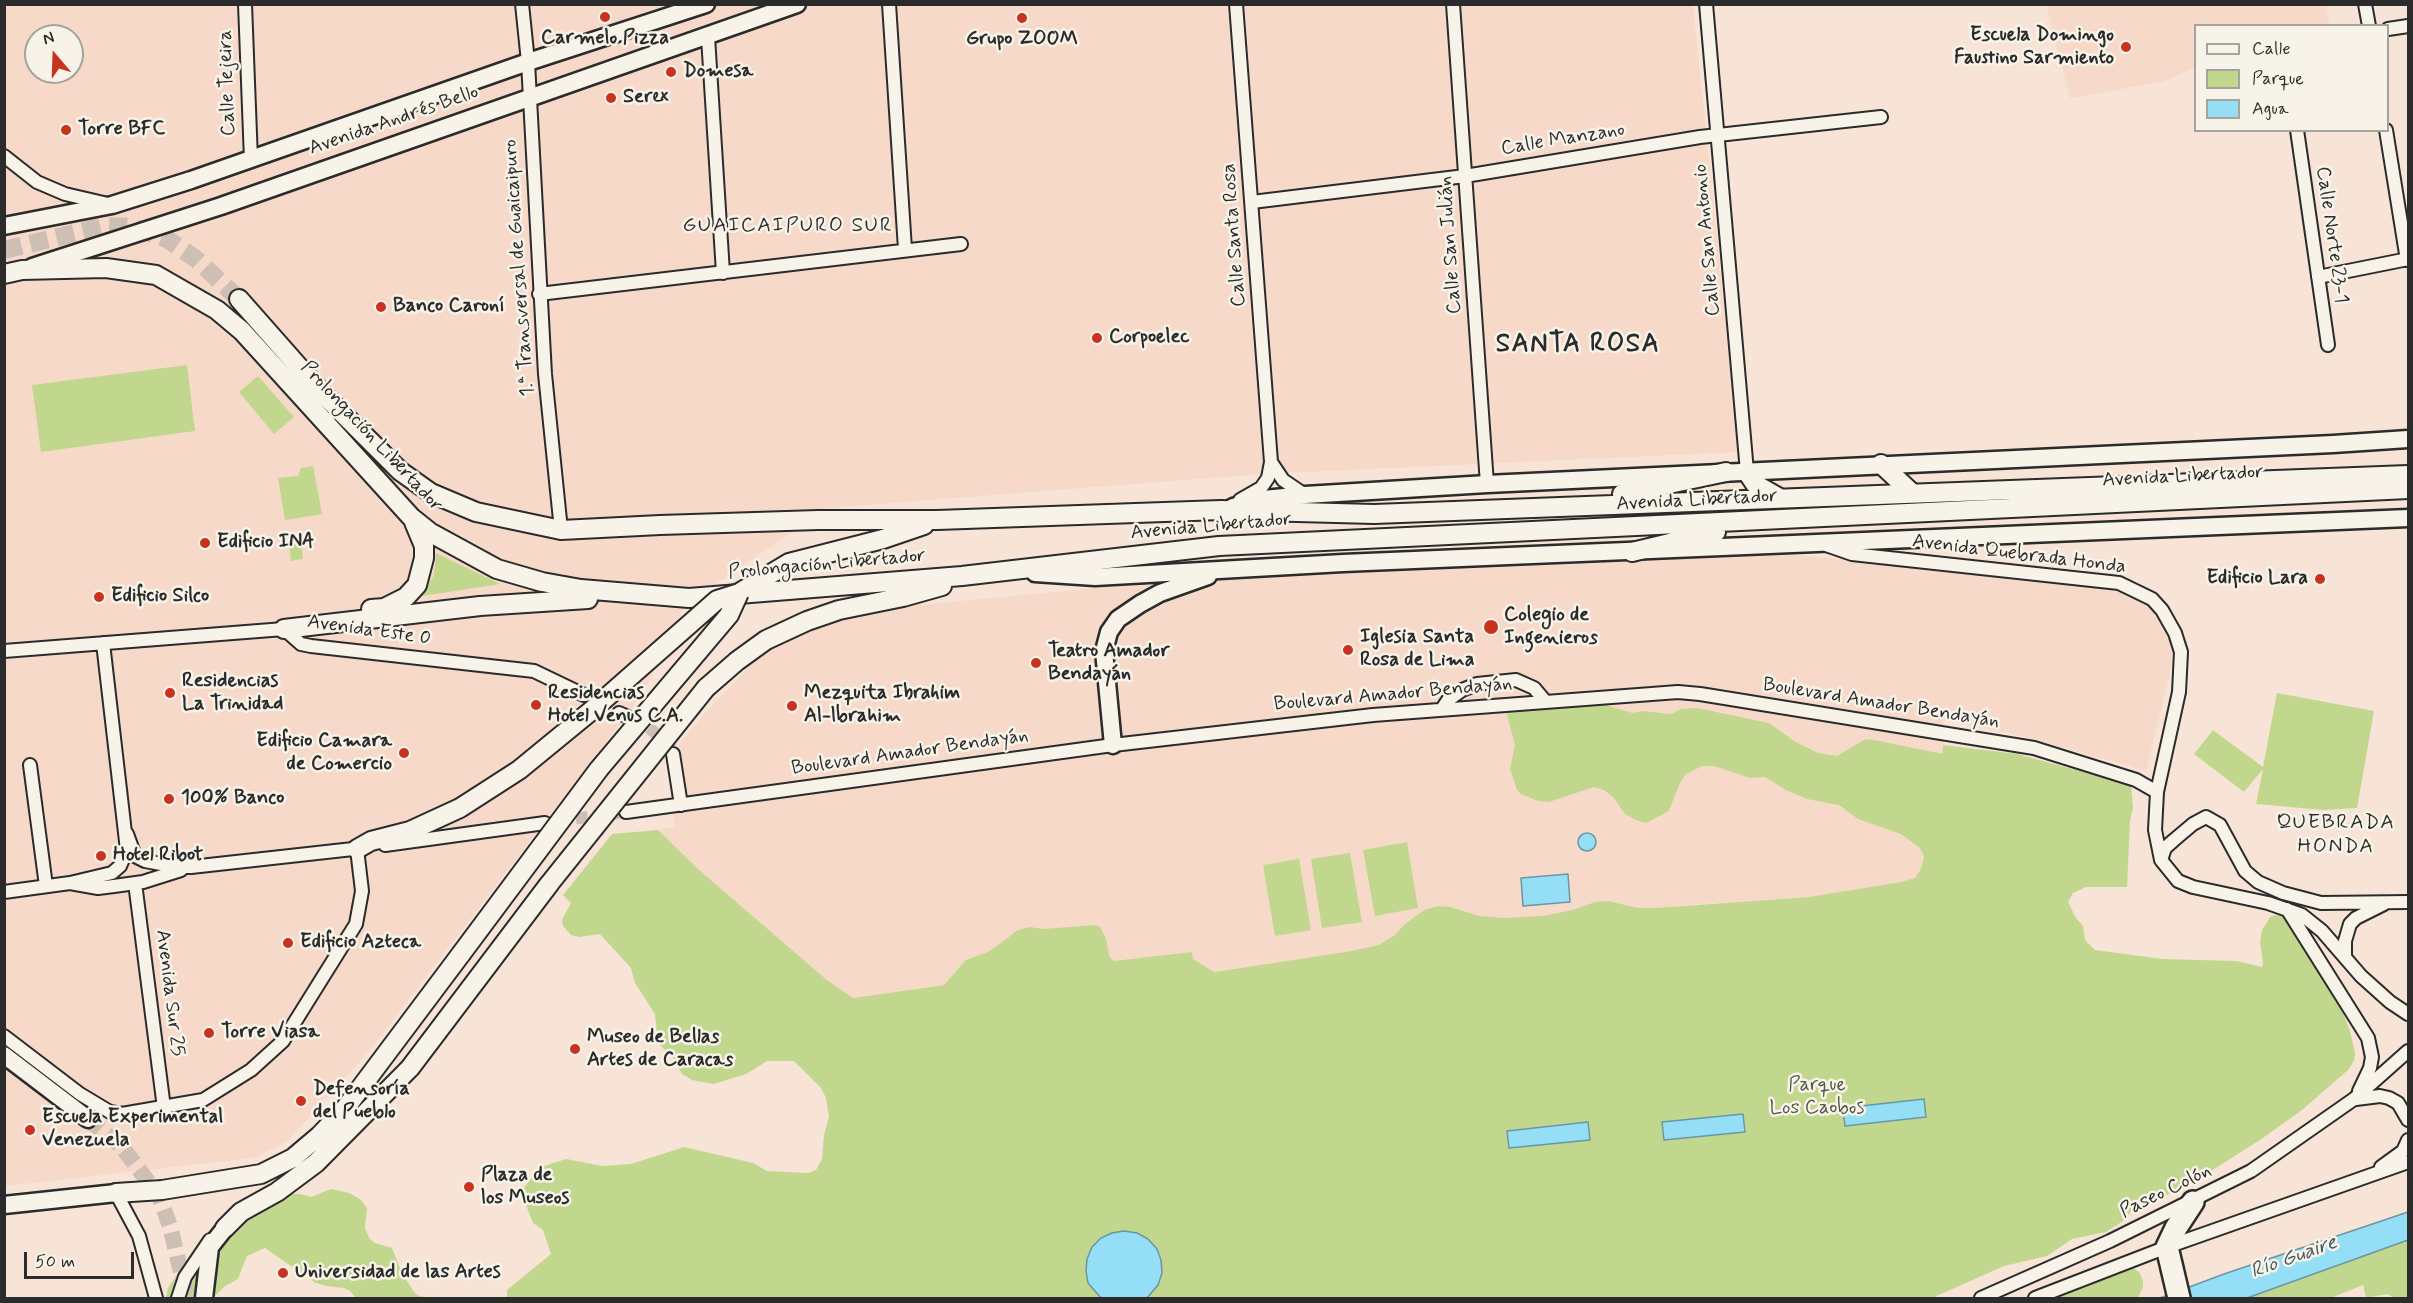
<!DOCTYPE html>
<meta charset="utf-8">
<style>
body{margin:0}
#map{position:relative;width:2413px;height:1303px;overflow:hidden;background:#f7e4d6;font-family:Mynerve,sans-serif}
canvas{display:block}
.frame{position:absolute;inset:0;border:6px solid #2b2b2b;pointer-events:none}
.legend{position:absolute;left:2194px;top:24px;width:195px;height:108px;box-sizing:border-box;background:#f7f3e8;border:2px solid #a5a39c;margin:0;padding:8px 10px;list-style:none;font-size:18px;color:#2b2b2b}
.legend li{display:flex;align-items:center;gap:12px;height:30px}
.legend b{width:30px;border:2px solid #a5a39c}
.north{position:absolute;left:24px;top:24px;width:60px;height:60px;box-sizing:border-box;background:#f7f3e8;border:2px solid #a5a39c;border-radius:50%;rotate:341deg;font-size:16px;font-weight:700;line-height:24px;text-align:center;color:#2b2b2b}
.north::after{content:'';display:block;margin:auto;width:21px;height:27px;background:#c8321e;clip-path:polygon(50% 0,100% 100%,50% 72%,0 100%)}
.scale{position:absolute;left:24px;top:1252px;width:110px;height:27px;box-sizing:border-box;border:3px solid #2b2b2b;border-top:0;padding-left:8px;font-size:18px;line-height:21px;white-space:nowrap;color:#2b2b2b;-webkit-text-stroke:4px #f7f3e8;paint-order:stroke}
</style>
<div id="map">
<canvas width="2413" height="1303"></canvas>
<div class="frame"></div>
<ul class="legend">
<li><b style="height:8px;background:#f7f3e8"></b>Calle</li>
<li><b style="height:16px;background:#c1d78d"></b>Parque</li>
<li><b style="height:16px;background:#94def6"></b>Agua</li>
</ul>
<div class="north">N</div>
<div class="scale">50 m</div>
</div>
<script>
const ctx = document.querySelector('canvas').getContext('2d');
ctx.lineJoin = 'round';
function fillPath(path, color) { ctx.fillStyle = color; ctx.fill(path, 'evenodd'); }
const poly = rows => new Path2D(rows.map(r => 'M' + r).join(''));
function trace(path, color, width, dash) { ctx.strokeStyle = color; ctx.lineWidth = width; ctx.lineCap = dash ? 'butt' : 'round'; ctx.setLineDash(dash || []); ctx.stroke(path); }
function label(font, color, halo, rows, align = 'center') {
  ctx.font = font + ' Mynerve,sans-serif'; ctx.lineWidth = 5; ctx.setLineDash([]); ctx.textBaseline = 'middle'; ctx.strokeStyle = halo; ctx.fillStyle = color; for (const [text, x, y, turn = 0] of rows) {
    ctx.save(); ctx.translate(x, y); ctx.rotate((+turn || 0) * Math.PI / 180); ctx.textAlign = isNaN(turn) ? turn : align; if (halo) ctx.strokeText(text, 0, 0); ctx.fillText(text, 0, 0); ctx.restore();
  }
}
fillPath(poly([
 [5,5,1693,5,1739,452,1262,474,828,508,685,605,642,695,367,1054,288,1141,254,1158,5,1186],
 [36,36,72,36,72,72,36,72],
 [2046,5,2326,5,2330,25,2196,26,2195,68,2162,82,2070,98],
 [1721,554,1800,555,2120,586,2152,604,2169,634,2174,657,2146,771,2026,737,1943,720,1942,897,1809,897,1684,905,1195,974,1192,952,1052,969,837,1000,696,871,658,830,675,827,666,759,707,711,761,654,793,630,835,613,1251,573,1558,563]
]), '#f7d9c9');
fillPath(poly([
 [187,365,195,431,41,452,32,385],
 [258,376,294,417,274,434,239,392],
 [313,466,322,514,285,520,278,478,298,476,301,468],
 [301,541,303,559,291,561,289,543],
 [436,553,500,584,422,596,434,575],
 [2277,693,2374,711,2357,808,2324,810,2256,804,2263,769,2244,792,2194,754,2213,730,2263,767],
 [1590,700,1632,713,1642,711,1671,714,1681,709,1697,708,1769,723,1794,741,1818,753,1837,756,1864,740,1869,739,1943,754,1943,745,2017,754,2131,785,2133,808,2130,821,2127,887,2086,887,2073,893,2068,902,2076,918,2083,926,2085,940,2095,950,2162,959,2236,961,2262,967,2263,963,2260,942,2262,930,2271,916,2283,914,2288,917,2340,1005,2350,1031,2355,1053,2354,1061,2348,1070,2302,1110,2260,1140,2184,1188,2134,1208,2123,1221,2106,1232,2072,1239,2047,1256,2004,1266,1932,1298,507,1298,507,1290,551,1254,543,1230,533,1223,524,1200,523,1189,538,1169,544,1166,566,1159,602,1166,631,1164,684,1147,753,1163,767,1171,808,1173,816,1170,822,1159,824,1135,829,1117,826,1098,821,1088,794,1061,767,1061,746,1074,714,1084,692,1080,682,1074,674,1059,658,1043,655,1014,635,983,631,968,600,934,579,937,571,935,563,926,562,920,571,903,563,895,612,834,658,830,699,870,828,981,853,998,944,985,966,960,990,951,1018,930,1030,927,1043,929,1096,925,1100,927,1105,936,1110,958,1114,961,1192,952,1193,959,1214,972,1352,951,1379,945,1395,935,1404,925,1424,910,1438,906,1450,907,1479,916,1504,918,1543,916,1573,910,1595,902,1608,901,1638,908,1656,908,1809,897,1902,882,1915,878,1921,869,1924,857,1922,852,1919,847,1901,834,1858,819,1839,805,1807,799,1786,790,1765,777,1750,778,1714,766,1702,766,1686,774,1680,783,1669,811,1646,823,1636,820,1625,814,1613,797,1604,790,1594,787,1549,802,1538,801,1521,794,1517,790,1510,769,1515,745,1505,707],
 [1407,842,1418,908,1375,916,1363,850],
 [1350,853,1362,922,1322,928,1311,859],
 [1299,859,1311,930,1275,936,1263,865],
 [331,1189,349,1193,360,1199,367,1208,365,1228,369,1238,375,1243,392,1248,402,1273,414,1292,419,1296,433,1298,356,1298,350,1291,344,1288,326,1286,314,1282,265,1248,247,1256,238,1279,225,1286,213,1298,166,1298,168,1288,178,1273,228,1239,237,1224,283,1194,300,1194,311,1197],
 [2408,1240,2408,1298,2395,1298,2387,1294,2366,1298,2363,1285,2331,1298,2247,1298],
 [2130,1265,2139,1272,2143,1281,2143,1287,2138,1298,2032,1298]
]), '#c1d78d');
const water = poly([
 '1578 842a9 9 0 1 1 18 0a9 9 0 1 1-18 0Z',
 [1568,874,1570,902,1523,906,1521,878,1568,874],
 [1924,1099,1926,1117,1845,1126,1843,1108,1924,1099],
 [1743,1114,1745,1132,1664,1140,1662,1122,1743,1114],
 [1588,1122,1590,1140,1509,1148,1507,1131,1588,1122],
 [2408,1212,2408,1240,2247,1298,2160,1298,2224,1274,2408,1212],
 [1124,1231,1137,1233,1148,1239,1157,1249,1161,1260,1162,1273,1158,1285,1147,1298,1101,1298,1088,1283,1086,1271,1087,1259,1092,1247,1101,1238,1112,1233,1124,1231]
]);
fillPath(water, '#94def6');
trace(water, '#6a96a5', 1.5);
trace(poly([
 [649,728,669,744,673,754],
 [558,821,626,812]
]), '#cebfb4', 12, [12, 6]);
trace(poly([
 [88,1119,122,1147,159,1196,170,1226,187,1298]
]), '#cebfb4', 16, [16, 8]);
trace(poly([
 [4,250,105,226,133,227,167,239,196,259,239,299]
]), '#cebfb4', 18, [18, 9]);
const street = poly([
 [245,4,251,160],
 [522,4,528,62,545,374,561,530],
 [889,4,905,249],
 [1236,4,1271,462,1268,478,1261,488,1240,500],
 [1453,4,1487,484],
 [1706,4,1747,472],
 [2365,4,2369,26],
 [2388,29,2408,26],
 [708,37,723,273],
 [2297,130,2328,345],
 [2386,130,2407,260],
 [4,156,37,182,65,194,108,204],
 [1252,202,1465,176,1700,137,1881,117],
 [2318,277,2408,259],
 [539,294,961,244],
 [1271,462,1283,480,1305,495],
 [1826,545,1852,554,2119,583,2152,599,2162,610,2175,633,2181,652,2179,692,2157,792,2155,830,2161,860,2178,881,2193,887,2268,903,2302,915,2322,931,2361,976,2390,1002,2408,1014],
 [4,651,284,629,301,644,311,646,534,671,584,695],
 [1442,709,1448,700,1462,690,1477,684,1516,680,1534,688,1545,701],
 [619,713,628,717],
 [673,754,681,805],
 [30,765,46,886],
 [626,812,1113,745,1373,715,1678,692,1700,694,2034,748,2136,780,2157,792],
 [127,834,135,856,145,861,172,866,191,867,362,848],
 [385,845,545,823],
 [2161,860,2165,848,2174,840,2193,824,2206,817,2220,825,2245,871,2258,882,2283,893,2321,903,2408,902],
 [70,883,112,873,120,866,127,850,103,643],
 [135,883,164,1108],
 [4,892,70,883,98,888,114,886,143,882,181,870],
 [2287,909,2368,1038,2372,1057,2370,1068,2359,1091],
 [2345,957,2345,941,2350,924,2356,918,2384,904],
 [4,1036,80,1094,110,1112,122,1114,203,1100,251,1070,283,1041,356,924,362,891,357,849],
 [2356,1099,2380,1096,2389,1098,2398,1103,2408,1120],
 [2381,1167,2403,1151,2408,1140],
 [116,1193,139,1236,156,1298],
 [178,1298,185,1277,210,1240],
 [1981,1298,2110,1241,2251,1171,2354,1099,2408,1051],
 [2035,1298,2167,1247,2408,1162]
]);
const secondary = poly([
 [4,226,112,205,191,180,528,62,706,4],
 [32,267,221,206,797,4],
 [1233,507,1264,499,1305,495,1487,484,2333,444,2408,439],
 [1035,573,1095,577,1343,563,2408,518],
 [1113,745,1104,651,1109,632,1118,619,1140,604,1160,593,1208,576],
 [4,1055,88,1119],
 [4,1205,116,1193],
 [204,1298,210,1247,225,1228]
]);
const primary = poly([
 [4,274,22,270,106,268,156,275,217,310,242,331,411,517,431,533,497,569,542,582,581,589,689,598,962,576,1219,546,2408,489],
 [239,299,321,392,400,471,431,493,476,512,561,530,660,525,818,520,937,520,1221,510,1374,514,2408,475],
 [1881,464,1911,492],
 [1747,472,1755,484,1778,497],
 [1622,494,1726,472],
 [1632,552,1716,532],
 [739,593,789,563,883,539,924,525],
 [371,609,384,608,406,597,417,585,424,558,424,546,414,522],
 [284,629,480,606,588,599],
 [706,688,737,661,766,640,807,621,839,610,903,597,942,586],
 [357,849,371,841,410,831,460,808],
 [116,1193,162,1190,261,1174,293,1158,319,1136,344,1110,461,954],
 [225,1228,241,1212,277,1192,316,1163,410,1068]
]);
const highway = poly([
 [2179,1298,2167,1247,2176,1228,2193,1202]
]);
trace(street, '#2b2b2b', 16);
trace(secondary, '#2b2b2b', 21);
trace(primary, '#2b2b2b', 22);
trace(highway, '#2b2b2b', 26);
trace(street, '#f7f3e8', 12);
trace(secondary, '#f7f3e8', 16);
trace(primary, '#f7f3e8', 18);
trace(highway, '#f7f3e8', 21);
const primaryBridge = poly([
 [460,808,519,770,591,711,717,600,739,593],
 [461,954,599,769,729,615,739,593],
 [410,1068,550,883,706,688]
]);
trace(primaryBridge, '#2b2b2b', 22, []);
trace(primaryBridge, '#f7f3e8', 18);
for (const [x, y, r, color] of [
 [605,17,6,"#c8321e"],
 [1022,18,6,"#c8321e"],
 [2126,47,6,"#c8321e"],
 [671,72,6,"#c8321e"],
 [611,98,6,"#c8321e"],
 [66,130,6,"#c8321e"],
 [381,307,6,"#c8321e"],
 [1097,338,6,"#c8321e"],
 [205,543,6,"#c8321e"],
 [2320,579,6,"#c8321e"],
 [99,597,6,"#c8321e"],
 [1491,627,8,"#c8321e"],
 [1348,650,6,"#c8321e"],
 [1036,663,6,"#c8321e"],
 [170,693,6,"#c8321e"],
 [536,705,6,"#c8321e"],
 [792,706,6,"#c8321e"],
 [404,753,6,"#c8321e"],
 [169,799,6,"#c8321e"],
 [101,856,6,"#c8321e"],
 [288,943,6,"#c8321e"],
 [209,1033,6,"#c8321e"],
 [575,1049,6,"#c8321e"],
 [301,1101,6,"#c8321e"],
 [30,1130,6,"#c8321e"],
 [469,1187,6,"#c8321e"],
 [283,1273,6,"#c8321e"]
]) { const dot = new Path2D(); dot.arc(x, y, r, 0, 2 * Math.PI); ctx.fillStyle = color; ctx.fill(dot); trace(dot, '#f7f3e8', 2); }
label('bold 20px', '#2b2b2b', '#f7f3e8', [
 ["Escuela Domingo",2114,36,"right"],
 ["Faustino Sarmiento",2114,59,"right"],
 ["Carmelo Pizza",605,39,"center"],
 ["Grupo ZOOM",1022,40,"center"],
 ["Domesa",683,72],
 ["Serex",623,98],
 ["Torre BFC",78,130],
 ["Banco Caroní",393,307],
 ["Corpoelec",1109,338],
 ["Edificio INA",217,543],
 ["Edificio Lara",2308,579,"right"],
 ["Edificio Silco",111,597],
 ["Colegio de",1504,616],
 ["Ingenieros",1504,639],
 ["Iglesia Santa",1360,638],
 ["Rosa de Lima",1360,661],
 ["Teatro Amador",1048,652],
 ["Bendayán",1048,675],
 ["Residencias",182,682],
 ["La Trinidad",182,705],
 ["Residencias",548,694],
 ["Hotel Venus C.A.",548,717],
 ["Mezquita Ibrahim",804,694],
 ["Al-lbrahim",804,717],
 ["Edificio Camara",392,742,"right"],
 ["de Comercio",392,765,"right"],
 ["100% Banco",181,799],
 ["Hotel Ribot",113,856],
 ["Edificio Azteca",300,943],
 ["Torre Viasa",221,1033],
 ["Museo de Bellas",587,1038],
 ["Artes de Caracas",587,1061],
 ["Defensoría",313,1090],
 ["del Pueblo",313,1113],
 ["Escuela Experimental",42,1118],
 ["Venezuela",42,1141],
 ["Plaza de",481,1176],
 ["los Museos",481,1199],
 ["Universidad de las Artes",295,1273]
], 'left');
label('20px', '#2b2b2b', '#f7f3e8', [
 ["Calle Tejeira",228,83,-92],
 ["Avenida Andrés Bello",394,121,-19],
 ["Calle Manzano",1563,140,-9],
 ["Calle Santa Rosa",1235,235,-94],
 ["Calle Norte 23-1",2331,235,82],
 ["Calle San Antonio",1708,240,-95],
 ["Calle San Julián",1451,245,-94],
 ["1.ª Transversal de Guaicaipuro",520,268,-94],
 ["Prolongación Libertador",371,437,47],
 ["Avenida Libertador",2183,477,-3],
 ["Avenida Libertador",1697,501,-3],
 ["Avenida Libertador",1211,527,-5],
 ["Avenida Quebrada Honda",2019,555,7],
 ["Prolongación Libertador",827,565,-5],
 ["Avenida Este 0",369,631,8],
 ["Boulevard Amador Bendayán",1393,695,-5],
 ["Boulevard Amador Bendayán",1881,704,9],
 ["Boulevard Amador Bendayán",910,753,-8],
 ["Avenida Sur 25",169,993,83],
 ["Paseo Colón",2166,1192,-26]
]);
label('20px', '#505644', '#f7f3e8', [
 ["Parque",1817,1086],
 ["Los Caobos",1817,1109]
]);
ctx.letterSpacing = '1.5px';
label('21px', '#2b2b2b', '#f7f3e8', [
 ["GUAICAIPURO SUR",788,227],
 ["QUEBRADA",2336,824],
 ["HONDA",2336,848]
]);
ctx.letterSpacing = '0px';
label('italic 21px', '#45585e', '#f7f3e8', [
 ["Río Guaire",2294,1258,-20]
]);
ctx.letterSpacing = '1.5px';
label('bold 26px', '#2b2b2b', '#f7f3e8', [
 ["SANTA ROSA",1578,346]
]);
ctx.letterSpacing = '0px';
</script>
